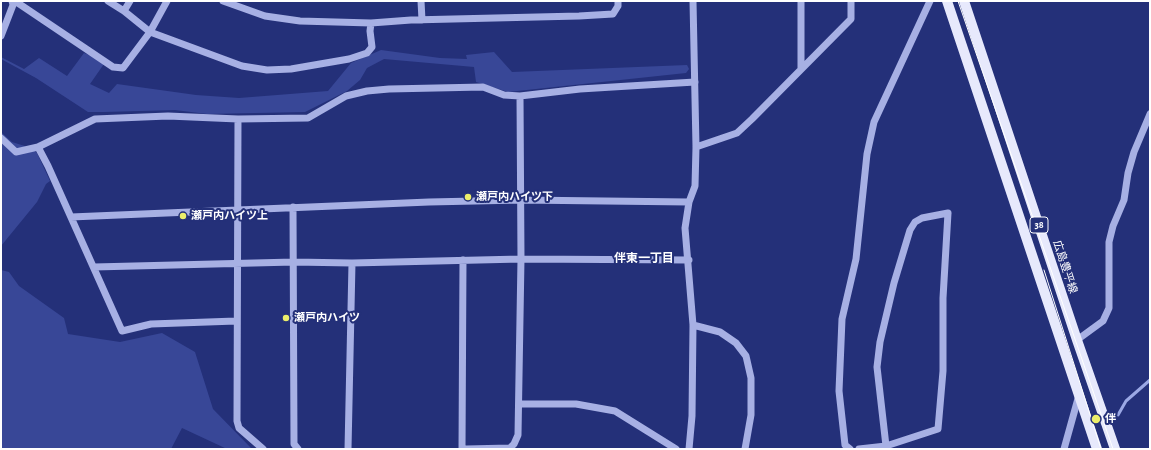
<!DOCTYPE html>
<meta charset="utf-8">
<style>
body{margin:0}
#map{position:relative;width:1151px;height:450px;overflow:hidden;background:#243079;font-family:"Alegreya Sans",sans-serif}
canvas{display:block}
.frame{position:absolute;inset:0;border:2px solid #fff;pointer-events:none}
</style>
<div id="map">
<canvas width="1151" height="450"></canvas>
<div class="frame"></div>
</div>
<script>
const ctx = document.querySelector('canvas').getContext('2d');
ctx.lineJoin = 'round';
function fillPath(path, color) { ctx.fillStyle = color; ctx.fill(path, 'evenodd'); }
const poly = rows => new Path2D(rows.map(r => 'M' + r).join(''));
function trace(path, color, width, dash) { ctx.strokeStyle = color; ctx.lineWidth = width; ctx.lineCap = dash ? 'butt' : 'round'; ctx.setLineDash(dash || []); ctx.stroke(path); }
function label(font, color, halo, rows, align = 'center') {
  ctx.font = font + ' "Alegreya Sans","Noto Sans JP",sans-serif'; ctx.lineWidth = 4; ctx.setLineDash([]); ctx.textBaseline = 'middle'; ctx.strokeStyle = halo; ctx.fillStyle = color; for (const [text, x, y, turn = 0] of rows) {
    ctx.save(); ctx.translate(x, y); ctx.rotate((+turn || 0) * Math.PI / 180); ctx.textAlign = isNaN(turn) ? turn : align; if (halo) ctx.strokeText(text, 0, 0); ctx.fillText(text, 0, 0); ctx.restore();
  }
}
fillPath(poly([
 [381,50,440,58,467,59,466,55,494,52,512,72,687,65,689,69,686,73,508,92,476,82,474,67,384,59,367,68,360,80,347,91,305,112,207,114,175,110,104,112,88,112,36,78,1,59,1,57,24,69,39,58,67,76,84,53,106,61,90,84,109,93,117,84,196,95,239,98,328,91,351,63],
 [1,132,12,142,31,148,37,153,50,181,46,184,37,202,1,246],
 [1,270,9,272,19,286,64,318,68,334,120,342,162,333,195,352,213,409,252,449,227,449,182,428,171,449,1,449]
]), '#384797');
trace(poly([
 [1118,415,1126,401,1150,380]
]), '#9ba8e5', 3);
trace(poly([
 [15,1,113,67,123,68,150,32,167,1],
 [108,1,124,11,150,32,242,66,267,70,291,69,349,59,367,53,372,47,370,31,371,23],
 [223,1,265,16,300,21,371,23,411,20,579,16,613,14,618,6,618,1],
 [421,1,422,20],
 [801,1,801,68],
 [124,11,130,1],
 [1,36,13,5,12,1],
 [238,119,237,421,239,428,263,449],
 [1,138,16,152,38,147,95,119,168,116,238,119,308,118,346,96,367,91,389,89,483,87,504,95,520,96,580,89,695,82],
 [38,147,48,166,122,331,151,324,236,321],
 [696,147,737,133,752,119,851,19,851,1],
 [293,207,294,444,298,449],
 [948,213,943,298,943,371,938,429,886,446,877,367,880,342,894,283,910,230,915,222,922,218,948,213],
 [71,217,429,202,521,200,689,202],
 [94,267,294,262,352,263,521,259,689,260],
 [693,325,720,332,736,343,746,356,751,378,751,415,745,449],
 [1077,340,1103,321,1109,308,1109,242,1113,226,1124,200,1128,173,1134,152,1150,114],
 [519,404,576,404,615,411,676,449],
 [348,449,352,263],
 [462,449,463,260],
 [466,449,510,448,514,444,518,435,521,259,520,96],
 [689,449,692,416,693,325,685,228,689,202,695,186,696,147,693,1],
 [850,449,845,445,839,391,842,319,856,259,867,154,874,122,930,1],
 [859,449,886,446],
 [1064,449,1079,395]
]), '#a7b0e4', 7);
trace(poly([
 [947,1,1097,449],
 [964,1,1077,340,1115,449]
]), '#e7e9fc', 10);
trace(poly([
 [958,1,1113,449],
 [1044,270,1101,449]
]), '#fff', 1);
for (const [x, y, r, color] of [
 [468,197,4,"#ecee6b"],
 [183,216,4,"#ecee6b"],
 [286,318,4,"#ecee6b"],
 [1096,419,5,"#ecee6b"]
]) { const dot = new Path2D(); dot.arc(x, y, r, 0, 2 * Math.PI); ctx.fillStyle = color; ctx.fill(dot); trace(dot, '#243079', 1.5); }
for (const [x, y, w] of [
 [1039,225,18]
]) { const box = new Path2D(); box.roundRect(x - w / 2, y - 8, w, 16, 3); ctx.fillStyle = '#243079'; ctx.fill(box); trace(box, '#fff', 1); }
label('bold 10px', '#fff', null, [
 ["38",1039,225]
]);
label('bold 11px', '#fff', '#243079', [
 ["瀬戸内ハイツ下",476,197],
 ["瀬戸内ハイツ上",191,216],
 ["瀬戸内ハイツ",294,318],
 ["伴",1105,419]
], 'left');
label('11px', '#fff', '#243079', [
 ["広島豊平線",1065,267,72]
]);
label('bold 12px', '#fff', '#243079', [
 ["伴東一丁目",644,258]
]);
</script>
